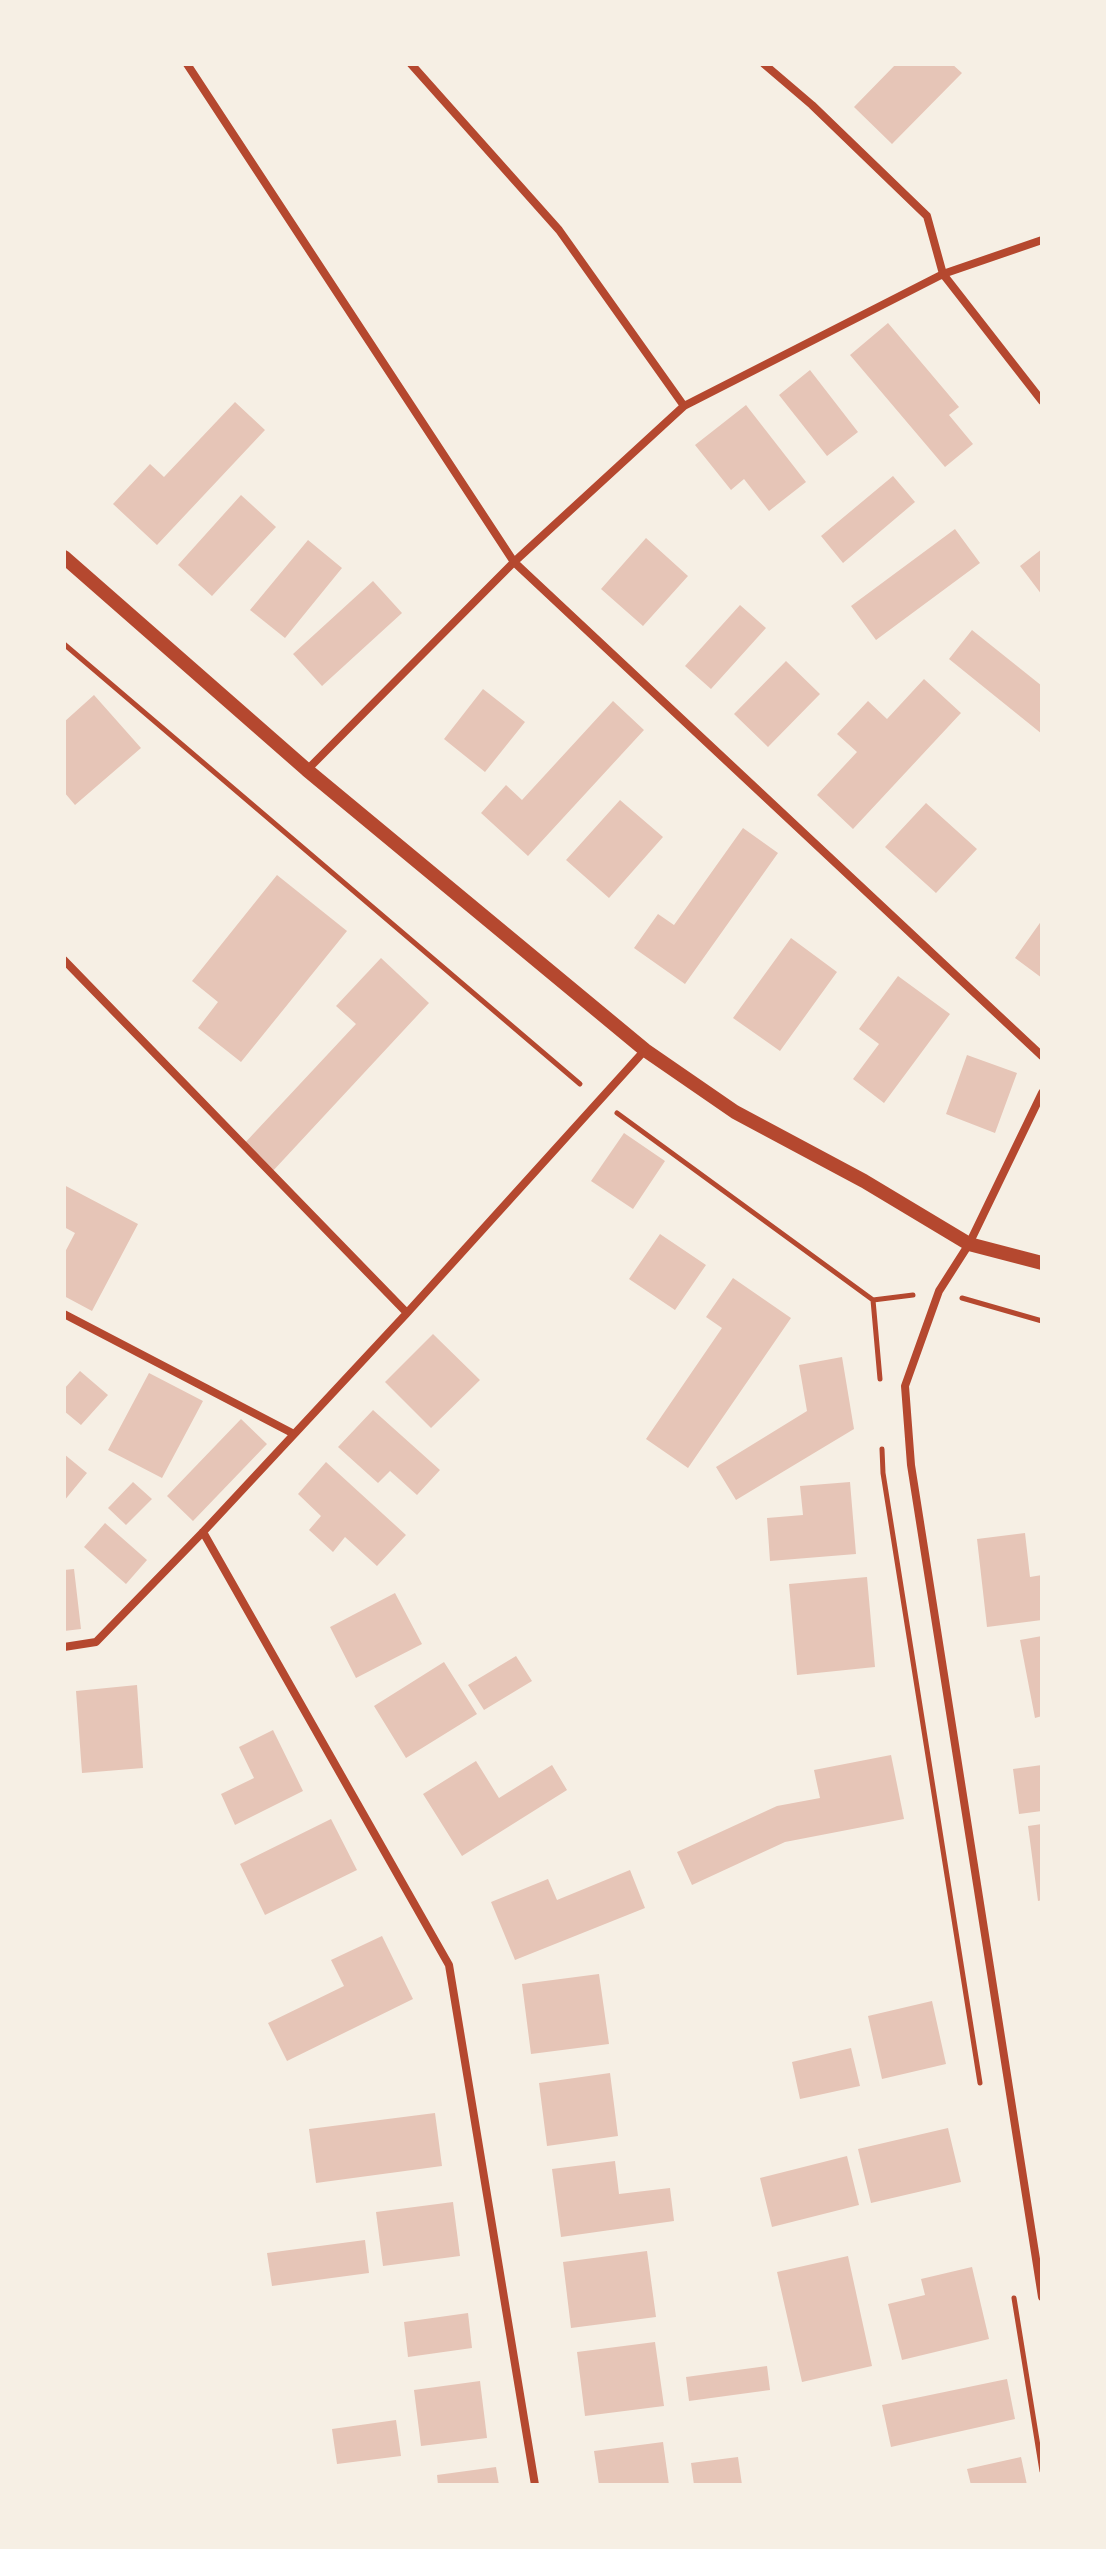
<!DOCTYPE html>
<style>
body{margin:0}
#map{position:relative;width:1106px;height:2549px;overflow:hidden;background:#f6efe4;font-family:Commissioner,sans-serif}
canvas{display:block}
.frame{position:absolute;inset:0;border:66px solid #f6efe4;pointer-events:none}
</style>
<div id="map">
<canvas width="1106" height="2549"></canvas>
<div class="frame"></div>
</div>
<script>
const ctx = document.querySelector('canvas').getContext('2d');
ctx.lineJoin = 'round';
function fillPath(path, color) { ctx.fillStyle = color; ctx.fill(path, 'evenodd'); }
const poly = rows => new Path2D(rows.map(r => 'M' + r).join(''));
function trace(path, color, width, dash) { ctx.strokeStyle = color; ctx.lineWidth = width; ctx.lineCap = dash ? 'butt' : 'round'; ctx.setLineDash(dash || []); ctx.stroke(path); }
fillPath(poly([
 [896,64,952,64,962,73,892,144,854,107],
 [888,323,959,407,949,415,973,444,945,467,850,355],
 [810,370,858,432,827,456,779,395],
 [235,402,265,430,157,545,113,504,150,464,164,477],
 [746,405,806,482,769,511,744,479,731,490,695,445],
 [893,476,915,502,843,563,821,536],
 [241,495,276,527,212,596,178,565],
 [955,529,980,563,876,640,851,606],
 [646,538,688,576,643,626,601,589],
 [308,540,342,568,285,638,250,610],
 [1042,549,1042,595,1020,566],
 [373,581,402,613,322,686,293,654],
 [740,605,766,628,711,689,685,666],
 [972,630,1042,686,1042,734,949,659],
 [786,661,820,694,768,747,734,714],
 [924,679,961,713,853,829,817,795,857,752,837,734,868,701,887,719],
 [483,689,525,722,485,772,444,739],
 [94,695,141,748,75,805,64,792,64,722],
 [613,701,644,730,528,856,481,813,506,785,522,800],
 [620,800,663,837,609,898,566,860],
 [926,803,977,849,936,893,885,847],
 [743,828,778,853,685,984,634,948,658,914,674,925],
 [277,875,347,931,241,1062,198,1028,218,1002,192,981],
 [1042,920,1042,978,1015,958],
 [791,938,837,972,780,1051,733,1018],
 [381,958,429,1003,271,1173,242,1146,356,1024,336,1006],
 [898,976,950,1014,884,1103,853,1079,879,1044,859,1029],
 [967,1055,1017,1073,995,1133,946,1114],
 [624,1133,665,1161,633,1209,591,1181],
 [64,1185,138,1224,92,1311,64,1296,64,1254,75,1233,64,1227],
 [660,1234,706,1265,675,1310,629,1279],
 [733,1278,791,1318,688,1468,646,1439,722,1328,706,1317],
 [433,1334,480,1380,431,1428,385,1382],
 [842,1357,854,1429,736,1500,716,1467,807,1411,799,1365],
 [80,1371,108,1395,81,1425,64,1411,64,1389],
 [149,1373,203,1401,162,1478,108,1450],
 [373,1410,440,1470,417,1495,390,1471,378,1483,338,1447],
 [241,1419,267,1444,193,1521,167,1496],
 [64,1454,87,1473,64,1501],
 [326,1462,406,1535,377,1566,345,1537,333,1552,309,1530,321,1516,298,1494],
 [133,1482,152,1499,126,1525,108,1508],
 [850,1482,856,1554,770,1561,767,1518,803,1515,800,1486],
 [105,1523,147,1560,126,1584,84,1547],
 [1025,1533,1030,1577,1042,1575,1042,1620,987,1627,977,1539],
 [74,1569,81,1629,64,1631,64,1570],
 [867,1577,875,1667,797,1675,789,1584],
 [395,1593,422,1644,356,1678,330,1627],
 [1042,1636,1042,1716,1035,1718,1020,1640],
 [516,1656,532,1681,484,1710,468,1685],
 [444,1662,477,1714,406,1758,374,1706],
 [137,1685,143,1768,82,1773,76,1691],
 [273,1730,303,1791,235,1825,221,1794,254,1778,239,1747],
 [891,1755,904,1819,785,1842,692,1885,677,1852,777,1806,820,1798,814,1770],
 [476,1761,499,1798,552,1765,567,1790,462,1856,423,1794],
 [1042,1765,1042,1811,1019,1814,1013,1769],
 [331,1819,357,1870,265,1915,240,1864],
 [1042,1824,1042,1900,1038,1901,1028,1826],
 [630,1870,645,1908,515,1960,491,1902,548,1879,557,1900],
 [382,1936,413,1999,287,2061,268,2023,344,1986,331,1960],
 [599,1974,609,2044,531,2054,522,1984],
 [932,2001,946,2064,882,2079,868,2016],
 [851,2048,860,2086,800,2099,792,2062],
 [610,2073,618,2136,547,2146,539,2083],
 [435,2113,442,2166,316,2183,309,2129],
 [948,2128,961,2182,871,2203,858,2149],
 [847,2156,859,2205,772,2227,760,2178],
 [615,2161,619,2194,670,2188,674,2221,561,2237,552,2169],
 [453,2202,460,2256,383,2266,376,2212],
 [365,2240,369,2273,272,2286,267,2253],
 [647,2251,656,2317,571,2328,563,2262],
 [848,2256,872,2366,802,2382,777,2272],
 [972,2267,989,2339,902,2360,888,2304,925,2295,921,2279],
 [468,2313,472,2348,408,2357,404,2322],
 [655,2342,664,2406,585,2416,577,2352],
 [767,2366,770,2390,689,2401,686,2377],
 [1007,2379,1015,2419,891,2447,882,2405],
 [480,2381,487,2438,421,2446,414,2390],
 [396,2420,401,2456,337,2464,332,2429],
 [663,2442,669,2485,599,2485,594,2451],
 [738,2457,742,2485,694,2485,691,2463],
 [1021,2457,1027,2485,971,2485,967,2469],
 [496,2467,499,2485,438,2485,437,2475]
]), '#e6c5b7');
trace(poly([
 [64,644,580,1084],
 [617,1113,873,1300,913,1295],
 [962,1298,1042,1321],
 [873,1300,880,1379],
 [882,1449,883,1473,980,2083],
 [1014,2298,1042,2471]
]), '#b5482f', 5);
trace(poly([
 [187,64,514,562,1042,1056],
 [411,64,559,230,684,406],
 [764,64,812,105,927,216,943,274,1042,401],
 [307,770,514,562,684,406,943,274,1042,240],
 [64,960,407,1313],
 [1042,1093,969,1244,939,1291,905,1386,911,1465,1042,2297],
 [64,1314,294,1434],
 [203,1532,449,1965,535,2485],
 [64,1647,96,1642,203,1532,407,1313,645,1050]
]), '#b5482f', 8);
trace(poly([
 [64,557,307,770,645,1050,735,1112,864,1181,969,1244,1042,1263]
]), '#b5482f', 14);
</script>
